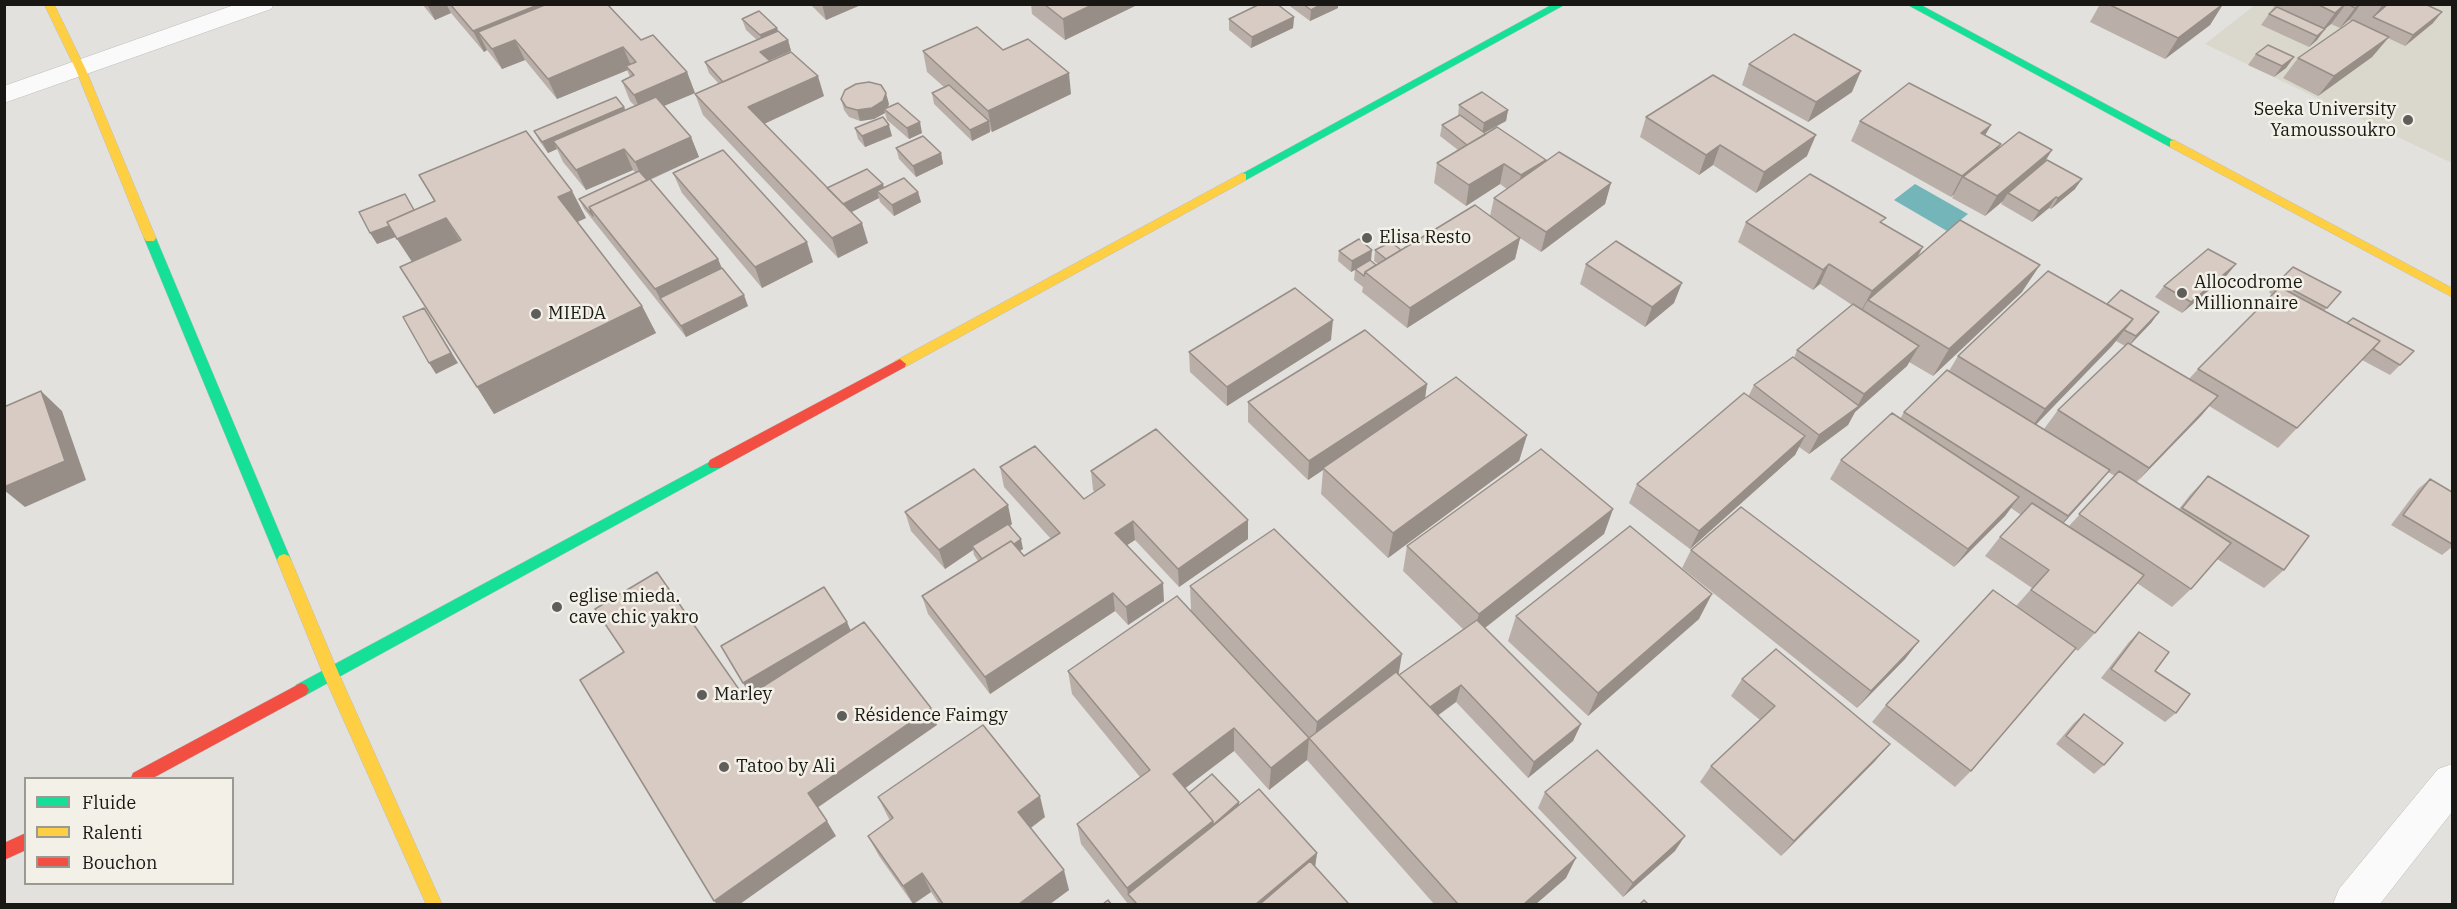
<!DOCTYPE html>
<meta charset="utf-8">
<style>
body{margin:0}
#map{position:relative;width:2457px;height:909px;overflow:hidden;background:#e2e1dd;font-family:"IBM Plex Serif",serif}
canvas{display:block}
.frame{position:absolute;inset:0;border:6px solid #181714;pointer-events:none}
.legend{position:absolute;left:24px;top:777px;width:210px;height:108px;box-sizing:border-box;background:#f2f0e7;border:2px solid #9b9993;margin:0;padding:8px 10px;list-style:none;font-size:18px;color:#181714}
.legend li{display:flex;align-items:center;gap:12px;height:30px}
.legend b{width:30px;border:2px solid #9b9993}
</style>
<div id="map">
<canvas width="2457" height="909"></canvas>
<div class="frame"></div>
<ul class="legend">
<li><b style="height:8px;background:#16e098"></b>Fluide</li>
<li><b style="height:8px;background:#ffcf43"></b>Ralenti</li>
<li><b style="height:8px;background:#f24e42"></b>Bouchon</li>
</ul>
</div>
<script>
const ctx = document.querySelector('canvas').getContext('2d');
ctx.lineJoin = 'round';
function fillPath(path, color) { ctx.fillStyle = color; ctx.fill(path, 'evenodd'); }
const poly = rows => new Path2D(rows.map(r => 'M' + r).join(''));
function trace(path, color, width, dash) { ctx.strokeStyle = color; ctx.lineWidth = width; ctx.lineCap = dash ? 'butt' : 'round'; ctx.setLineDash(dash || []); ctx.stroke(path); }
function label(font, color, halo, rows, align = 'center') {
  ctx.font = font + ' "IBM Plex Serif",serif'; ctx.lineWidth = 5; ctx.setLineDash([]); ctx.textBaseline = 'middle'; ctx.strokeStyle = halo; ctx.fillStyle = color; for (const [text, x, y, turn = 0] of rows) {
    ctx.save(); ctx.translate(x, y); ctx.rotate((+turn || 0) * Math.PI / 180); ctx.textAlign = isNaN(turn) ? turn : align; if (halo) ctx.strokeText(text, 0, 0); ctx.fillText(text, 0, 0); ctx.restore();
  }
}
fillPath(poly([
 [2255,5,2452,5,2452,163,2205,44]
]), '#dad7cc');
fillPath(poly([
 [1915,184,1968,214,1947,231,1894,200]
]), '#74b5ba');
const street = poly([
 [237,4,274,4,271,9,4,103,4,86,237,4],
 [2452,764,2452,812,2380,904,2333,904,2339,889,2438,769,2452,764]
]);
const fast = poly([
 [1553,4,1566,4,1246,180,1238,180,1236,177,1553,4],
 [1906,4,1919,4,2180,144,2178,147,2170,147,1906,4],
 [150,234,156,238,291,560,289,564,284,566,279,564,277,560,144,238,150,234],
 [715,459,720,460,722,464,720,468,306,695,301,697,296,695,293,690,296,685,715,459]
]);
const slow = poly([
 [44,4,54,4,86,70,156,238,154,241,146,241,144,238,76,70,44,4],
 [2174,140,2452,288,2452,297,2170,147,2170,141,2174,140],
 [1242,173,1246,174,1246,180,905,367,900,369,894,364,895,361,1242,173],
 [284,554,289,556,291,560,339,674,442,904,426,904,323,674,277,560,279,556,284,554]
]);
const jam = poly([
 [900,359,906,364,905,367,720,468,710,468,708,464,710,460,900,359],
 [301,683,306,685,309,690,306,695,153,778,131,778,133,773,301,683],
 [26,833,26,850,4,860,4,843,26,833]
]);
trace(street, '#bdbcb9', 1);
trace(fast, '#bdbcb9', 1);
trace(slow, '#bdbcb9', 1);
trace(jam, '#bdbcb9', 1);
fillPath(street, '#fbfafa');
fillPath(fast, '#16e098');
fillPath(slow, '#ffcf43');
fillPath(jam, '#f24e42');
fillPath(poly([
 [422,4,607,4,641,40,687,72,695,93,664,106,691,137,699,157,650,180,718,259,722,268,748,306,686,337,584,209,579,199,636,173,633,170,586,190,563,162,557,149,548,153,540,142,534,131,624,107,625,110,635,106,630,101,622,81,630,77,627,70,557,99,525,60,502,69,487,50,484,52,451,13,435,20],
 [810,4,861,4,826,20],
 [1031,4,1139,4,1065,40,1032,14],
 [1287,4,1338,4,1338,8,1310,21],
 [2100,4,2225,4,2222,6,2210,25,2165,59,2090,22],
 [2276,4,2425,4,2433,23,2405,46,2388,38,2372,57,2318,96,2283,78,2298,58,2351,21,2349,20,2340,28,2331,24,2325,29,2317,40,2309,47,2261,25,2269,14,2272,11,2271,11],
 [1294,17,1293,28,1251,48,1229,30,1229,19],
 [742,19,777,28,778,31,788,40,791,51,769,60,824,96,764,124,827,188,883,184,884,188,918,192,921,202,894,216,880,202,879,198,851,212,868,243,838,258,703,115,695,94,719,84,709,73,705,62,757,40,746,30],
 [1003,50,1071,94,992,132,990,130,990,132,972,141,934,104,932,93,944,87,927,72,923,51],
 [2256,54,2294,57,2286,68,2274,77,2248,65],
 [1749,64,1852,92,1808,122,1742,85],
 [841,99,889,104,888,107,922,133,909,139,887,120,885,113,874,119,860,121,849,117,844,110],
 [1459,105,1508,110,1506,121,1484,133,1546,160,1545,162,1611,183,1605,204,1541,252,1520,238,1515,259,1407,328,1362,292,1363,287,1354,280,1355,270,1351,272,1338,261,1339,251,1370,261,1376,265,1378,264,1374,261,1375,250,1401,250,1490,216,1494,198,1507,189,1500,184,1466,206,1434,183,1437,163,1458,150,1440,136,1442,125,1458,116],
 [1646,117,1807,156,1756,193,1713,165,1699,175,1640,137],
 [1860,121,1991,125,1985,135,1998,149,2045,162,2075,189,2051,209,2049,208,2032,222,2001,204,2003,201,1985,216,1952,198,1954,194,1951,197,1851,141],
 [855,128,892,136,865,147,858,139],
 [896,148,941,153,943,164,916,177,899,159],
 [673,173,813,262,762,288,682,193],
 [419,175,572,191,586,218,578,222,642,306,656,333,494,414,477,387,412,262,396,237,377,244,414,210,434,201],
 [1746,222,1883,223,1918,257,2022,292,1933,376,1909,362,1907,366,1855,412,1848,425,1809,454,1799,447,1795,455,1690,549,1629,503,1637,484,1748,397,1754,385,1794,358,1797,350,1852,305,1820,284,1813,290,1738,242],
 [1586,264,1674,303,1645,327,1580,284],
 [2236,264,2227,275,2182,313,2155,297,2164,286],
 [2278,282,2341,292,2324,311,2347,323,2414,351,2390,375,2362,360,2278,448,2209,406,2136,482,2179,509,2190,495,2208,476,2284,570,2264,588,2217,559,2191,589,2172,607,2137,583,2095,633,2078,651,2075,649,1971,771,1955,787,1872,722,1886,705,2016,606,2032,588,1985,556,2000,537,2021,515,2011,508,2005,516,1954,567,1830,479,1841,460,1900,419,1904,412,1949,371,1958,356,2107,304,2159,312,2151,323,2131,344,2189,379,2198,369,2272,295,2269,292],
 [2116,341,2125,346,2058,410,2044,429,2036,424],
 [2108,472,2115,476,2069,526,2063,523],
 [1331,340,1227,406,1190,372,1189,352],
 [1427,384,1425,399,1527,435,1519,461,1388,558,1321,494,1323,470,1308,480,1248,422,1248,402],
 [1000,467,1084,499,1095,492,1093,490,1091,471,1248,539,1179,587,1135,540,1127,545,1164,601,1128,625,1115,611,990,694,928,614,922,596,978,561,974,555,973,550,945,569,911,531,905,512,1012,524,1010,526,1023,549,1020,551,1024,556,1051,539,1004,487],
 [2430,479,2452,492,2452,547,2442,555,2391,525,2418,489],
 [1613,509,1604,534,1485,628,1581,724,1573,741,1528,778,1456,702,1438,715,1566,878,1536,904,1434,904,1307,760,1269,790,1234,751,1185,788,1189,793,1239,802,1239,805,1317,853,1315,867,1348,903,1347,904,1128,904,1081,844,1077,824,1140,777,1072,694,1068,671,1191,610,1190,586,1399,675,1463,629,1403,571,1407,546],
 [1691,550,1919,641,1905,659,1857,708,1682,568],
 [1516,616,1699,619,1588,716,1508,641],
 [2139,632,2155,671,2176,713,2165,722,2101,678,2129,642],
 [1742,679,1876,760,1781,856,1700,782,1711,766,1760,720,1731,696],
 [2084,714,2104,765,2094,774,2056,744,2074,723],
 [1545,792,1675,851,1623,897,1538,808],
 [878,797,1045,817,1031,828,1069,890,1050,904,939,904,931,892,914,904,913,904,879,856,868,836,890,821]
]), '#baafa8');
fillPath(poly([
 [427,4,446,4,451,13,435,20],
 [540,4,599,4,478,32,487,50,484,52,473,31],
 [822,4,861,4,861,5,826,20],
 [1094,4,1139,4,1065,40,1063,19],
 [1322,4,1338,4,1338,8,1310,21,1311,10],
 [2223,4,2210,25,2165,59,2178,38],
 [2346,4,2331,24,2320,33,2335,13],
 [2359,4,2361,4,2349,20,2340,28,2355,8],
 [2384,4,2392,4,2373,17,2381,7],
 [2442,12,2433,23,2405,46,2413,35],
 [1294,17,1293,28,1251,48,1252,37],
 [777,28,780,39,763,46,760,35],
 [2325,29,2317,40,2309,47,2317,36],
 [2389,37,2372,57,2318,96,2334,76],
 [515,40,525,60,502,69,492,49],
 [788,40,791,51,764,63,760,52],
 [623,47,632,68,626,66,628,70,557,99,548,79],
 [2294,57,2286,68,2274,77,2282,66],
 [1861,71,1852,92,1808,122,1816,102],
 [687,72,695,93,642,115,634,95],
 [1069,73,1071,94,992,132,988,111],
 [818,76,824,96,755,128,748,107],
 [886,93,889,104,886,110,884,109,885,113,874,119,860,121,857,110],
 [624,107,628,118,553,141,557,149,548,153,542,142],
 [1508,110,1506,121,1482,134,1484,123],
 [989,121,990,132,972,141,970,130],
 [920,122,922,133,909,139,907,128],
 [889,125,892,136,865,147,862,136],
 [1991,125,1979,146,1981,133],
 [1816,135,1807,156,1756,193,1764,172],
 [691,137,699,157,644,182,635,162],
 [2001,144,1989,164,1963,177,1954,194,1951,197,1962,176],
 [1720,145,1713,165,1699,175,1706,155],
 [624,149,633,170,586,190,576,170],
 [2052,150,2040,170,2008,193,2003,201,1985,216,1997,196],
 [941,153,943,164,916,177,913,166],
 [1546,160,1541,180,1517,196,1521,175],
 [1504,164,1500,184,1466,206,1469,185],
 [2082,179,2075,189,2051,209,2058,198],
 [1611,183,1605,204,1541,252,1546,232],
 [883,184,885,195,877,191,879,198,844,216,840,205],
 [572,191,586,218,572,224,558,197],
 [918,192,921,202,894,216,892,205],
 [405,194,423,226,377,244,370,233],
 [2056,197,2049,208,2032,222,2039,211],
 [446,218,463,246,415,266,397,239],
 [862,223,868,243,838,258,832,238],
 [1520,238,1515,259,1407,328,1410,308],
 [807,242,813,262,762,288,755,267],
 [1923,247,1912,267,1868,300,1863,309,1861,311,1872,291],
 [1372,250,1371,261,1351,272,1352,261],
 [718,259,726,279,660,298,655,289],
 [1829,264,1820,284,1813,290,1823,270],
 [2236,264,2227,275,2182,313,2191,302],
 [2040,265,2022,292,1933,376,1949,349],
 [1682,283,1674,303,1645,327,1652,307],
 [744,295,748,306,686,337,681,326],
 [642,306,656,333,494,414,477,387],
 [424,308,458,363,436,374,429,363],
 [2159,312,2151,323,2128,347,2136,336],
 [2133,319,2112,346,2025,436,2045,409],
 [1333,320,1331,340,1227,406,1227,387],
 [1919,346,1907,366,1855,412,1848,425,1809,454,1819,435,1857,407,1864,394],
 [1427,384,1424,404,1323,468,1323,470,1308,480,1309,461],
 [41,391,62,411,86,480,25,507,4,490,4,487],
 [2218,396,2201,416,2132,487,2149,468],
 [1527,435,1519,461,1388,558,1393,533],
 [1805,436,1795,455,1690,549,1699,531],
 [2110,470,2094,489,2053,535,2068,516],
 [2019,497,2005,516,1954,567,1968,549],
 [1008,505,1012,524,974,549,972,546,973,550,945,569,939,550],
 [1613,509,1604,534,1472,638,1479,614],
 [1248,520,1248,539,1179,587,1178,569],
 [1133,521,1135,540,1118,551,1115,533],
 [1021,539,1023,549,986,571,983,561],
 [1163,583,1164,601,1128,625,1126,607],
 [1113,593,1115,611,990,694,985,677],
 [1712,594,1699,619,1588,716,1598,693],
 [847,622,855,640,753,700,743,683],
 [1919,641,1905,659,1857,708,1871,691],
 [1402,654,1398,678,1314,744,1317,722],
 [1461,685,1456,702,1421,728,1425,711],
 [931,708,937,725,817,808,808,793],
 [1581,724,1573,741,1528,778,1534,762],
 [1234,728,1234,751,1175,796,1173,774],
 [1309,738,1307,760,1269,790,1271,768],
 [1890,744,1876,760,1781,856,1794,841],
 [1040,796,1045,817,1025,832,1018,812],
 [1239,802,1239,811,1128,894,1127,888,1213,821],
 [827,821,836,836,740,904,717,904,714,901],
 [1685,836,1675,851,1623,897,1633,883],
 [1317,853,1315,867,1271,904,1256,904],
 [1576,858,1566,878,1536,904,1524,904],
 [1064,870,1069,890,1050,904,1019,904],
 [922,873,931,892,913,904,903,886]
]), '#978e88');
const building = poly([
 [450,4,540,4,473,31,450,4],
 [547,4,607,4,641,40,653,35,687,72,634,95,622,81,634,75,626,66,636,62,623,47,548,79,515,40,492,49,478,32,547,4],
 [1044,4,1094,4,1063,19,1044,4],
 [1260,4,1277,4,1294,17,1252,37,1229,19,1260,4],
 [1303,4,1322,4,1311,10,1303,4],
 [2108,4,2223,4,2178,38,2108,4],
 [2317,4,2345,4,2335,13,2317,4],
 [2348,4,2359,4,2355,8,2348,4],
 [2388,4,2425,4,2442,12,2413,35,2373,17,2388,4],
 [2277,7,2325,29,2317,36,2269,14,2277,7],
 [759,11,777,28,760,35,742,19,759,11],
 [2353,20,2389,37,2334,76,2298,58,2353,20],
 [977,27,1003,50,1028,39,1069,73,988,111,923,51,977,27],
 [778,31,788,40,760,52,770,61,723,82,705,62,778,31],
 [1794,34,1861,71,1816,102,1749,64,1794,34],
 [2268,45,2294,57,2282,66,2256,54,2268,45],
 [791,52,818,76,748,107,862,223,832,238,695,94,791,52],
 [1713,75,1816,135,1764,172,1720,145,1706,155,1646,117,1713,75],
 [869,82,881,85,886,93,883,101,872,108,857,110,846,107,841,99,845,90,856,84,869,82],
 [1909,83,1991,125,1981,133,2001,144,1962,176,1860,121,1909,83],
 [949,85,989,121,970,130,932,93,949,85],
 [1482,92,1508,110,1484,123,1459,105,1482,92],
 [616,97,624,107,542,142,534,131,616,97],
 [656,97,691,137,635,162,624,149,576,170,553,141,656,97],
 [898,103,920,122,907,128,884,109,898,103],
 [1460,115,1486,134,1467,145,1442,125,1460,115],
 [883,117,889,125,862,136,855,128,883,117],
 [1497,127,1546,160,1521,175,1504,164,1469,185,1437,163,1497,127],
 [526,131,572,191,558,197,642,306,477,387,400,267,461,240,446,218,397,239,387,222,435,201,419,175,526,131],
 [2019,132,2052,150,1997,196,1963,177,2019,132],
 [923,136,941,153,913,166,896,148,923,136],
 [723,150,807,242,755,267,673,173,723,150],
 [1559,152,1611,183,1546,232,1494,198,1559,152],
 [2047,160,2082,179,2058,198,2056,197,2039,211,2008,193,2047,160],
 [867,169,883,184,843,204,827,188,867,169],
 [639,171,647,180,589,207,593,216,579,199,639,171],
 [1810,174,1886,218,1880,222,1923,247,1872,291,1829,264,1823,270,1746,222,1810,174],
 [904,178,918,192,892,205,877,191,904,178],
 [650,179,718,259,655,289,589,207,650,179],
 [405,194,414,210,387,222,389,226,370,233,359,212,405,194],
 [1475,205,1520,238,1410,308,1365,272,1475,205],
 [1960,220,2040,265,1949,349,1868,300,1960,220],
 [1359,239,1372,250,1352,261,1339,251,1359,239],
 [1616,241,1682,283,1652,307,1586,264,1616,241],
 [1391,242,1401,250,1386,259,1375,250,1391,242],
 [2208,249,2236,264,2191,302,2164,286,2208,249],
 [1370,260,1376,265,1365,272,1364,276,1355,269,1370,260],
 [2293,267,2341,292,2327,308,2278,282,2293,267],
 [722,268,744,295,681,326,660,298,722,268],
 [2048,271,2133,319,2045,409,1958,356,2048,271],
 [2280,287,2380,341,2297,428,2198,369,2280,287],
 [1295,288,1333,320,1227,387,1189,352,1295,288],
 [2121,290,2159,312,2136,336,2124,330,2133,319,2107,304,2121,290],
 [1853,304,1919,346,1864,394,1797,350,1853,304],
 [424,308,451,353,429,363,403,317,424,308],
 [2353,318,2414,351,2400,365,2373,349,2380,341,2347,323,2353,318],
 [1365,330,1427,384,1309,461,1248,402,1365,330],
 [2128,343,2218,396,2149,468,2058,410,2128,343],
 [1793,357,1859,406,1819,435,1754,385,1793,357],
 [1947,370,2110,470,2068,516,1904,412,1947,370],
 [1456,377,1527,435,1393,533,1323,468,1456,377],
 [41,391,65,461,4,487,4,407,41,391],
 [1744,393,1805,436,1699,531,1637,484,1744,393],
 [1892,413,2019,497,1968,549,1841,460,1892,413],
 [1156,429,1248,520,1178,569,1133,521,1115,533,1163,583,1126,607,1113,593,985,677,922,596,1011,541,1024,556,1060,533,1000,467,1035,446,1084,499,1105,485,1091,471,1156,429],
 [1541,449,1613,509,1479,614,1407,546,1541,449],
 [974,469,1008,505,939,550,905,512,974,469],
 [2119,471,2231,543,2191,589,2079,514,2119,471],
 [2208,476,2309,536,2284,570,2182,508,2208,476],
 [2430,479,2452,492,2452,544,2403,515,2430,479],
 [2032,503,2144,575,2095,633,2031,590,2049,570,2000,537,2032,503],
 [1741,507,1919,641,1871,691,1691,550,1741,507],
 [1008,524,1021,539,1014,544,1011,541,982,559,972,546,1008,524],
 [1630,526,1712,594,1598,693,1516,616,1630,526],
 [1274,529,1402,654,1317,722,1190,586,1274,529],
 [657,572,745,698,864,622,931,708,808,793,827,821,714,901,580,680,624,652,595,609,657,572],
 [824,587,847,622,743,683,721,646,824,587],
 [1993,590,2076,648,1971,771,1886,705,1993,590],
 [1177,596,1309,738,1271,768,1234,728,1173,774,1213,821,1127,888,1077,824,1150,770,1068,671,1177,596],
 [1477,620,1581,724,1534,762,1461,685,1430,707,1399,675,1477,620],
 [2139,632,2169,652,2155,671,2190,694,2176,713,2111,669,2139,632],
 [1776,649,1890,744,1794,841,1711,766,1775,706,1742,679,1776,649],
 [1396,672,1576,858,1524,904,1458,904,1309,738,1396,672],
 [2084,714,2123,743,2104,765,2066,736,2084,714],
 [983,725,1040,796,1018,812,1064,870,1019,904,943,904,922,873,903,886,868,836,893,818,878,797,983,725],
 [1597,750,1685,836,1633,883,1545,792,1597,750],
 [1212,774,1239,802,1213,825,1213,821,1189,793,1212,774],
 [1259,789,1317,853,1256,904,1137,904,1128,894,1259,789],
 [1310,861,1348,903,1346,904,1260,904,1310,861],
 [1108,900,1111,904,1103,904,1108,900],
 [1644,900,1648,904,1640,904,1644,900]
]);
fillPath(building, '#d8cbc3');
trace(building, '#978e88', 1.5);
for (const [x, y, r, color] of [
 [2408,120,6,"#5f5e5a"],
 [1367,238,6,"#5f5e5a"],
 [2182,293,6,"#5f5e5a"],
 [536,314,6,"#5f5e5a"],
 [557,607,6,"#5f5e5a"],
 [702,695,6,"#5f5e5a"],
 [842,716,6,"#5f5e5a"],
 [724,767,6,"#5f5e5a"]
]) { const dot = new Path2D(); dot.arc(x, y, r, 0, 2 * Math.PI); ctx.fillStyle = color; ctx.fill(dot); trace(dot, '#f2f0e7', 2); }
label('18px', '#181714', '#f2f0e7', [
 ["Seeka University",2396,110,"right"],
 ["Yamoussoukro",2396,131,"right"],
 ["Elisa Resto",1379,238],
 ["Allocodrome",2194,283],
 ["Millionnaire",2194,304],
 ["MIEDA",548,314],
 ["eglise mieda.",569,597],
 ["cave chic yakro",569,618],
 ["Marley",714,695],
 ["Résidence Faimgy",854,716],
 ["Tatoo by Ali",736,767]
], 'left');
</script>
